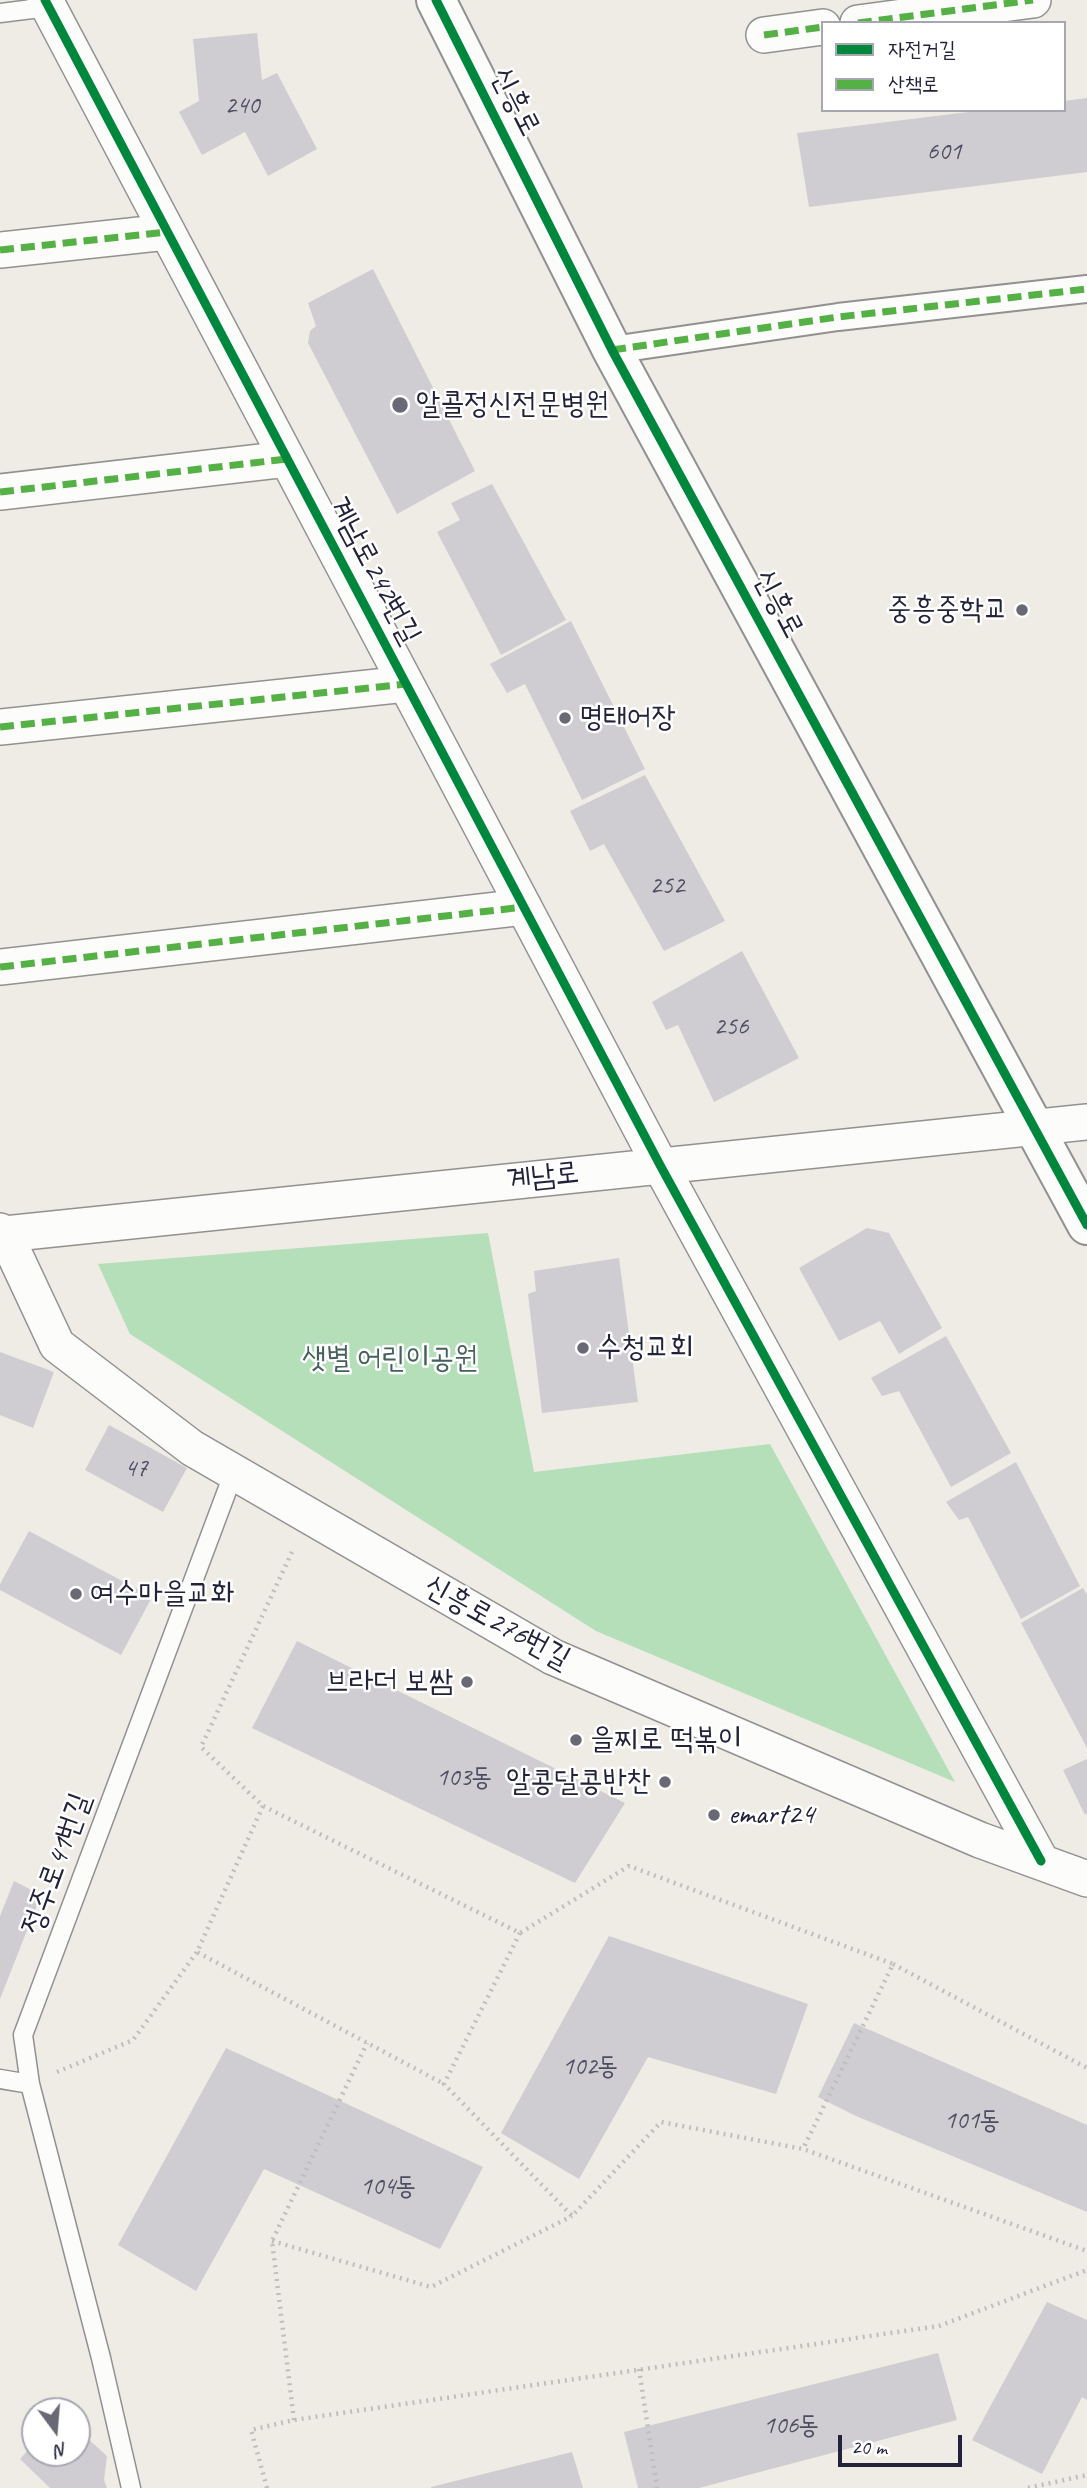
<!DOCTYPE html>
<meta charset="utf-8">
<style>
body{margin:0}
#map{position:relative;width:1087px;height:2488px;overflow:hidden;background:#eeece4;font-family:Caveat,"Poor Story",sans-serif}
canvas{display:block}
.legend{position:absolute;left:821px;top:21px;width:245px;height:91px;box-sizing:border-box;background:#fff;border:2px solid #a7a7b1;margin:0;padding:9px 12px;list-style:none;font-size:21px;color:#22223b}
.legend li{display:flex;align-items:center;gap:14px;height:35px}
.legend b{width:35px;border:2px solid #a7a7b1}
.north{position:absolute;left:21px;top:2397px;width:70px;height:70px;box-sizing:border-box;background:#fff;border:2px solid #a7a7b1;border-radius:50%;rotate:164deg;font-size:19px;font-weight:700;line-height:28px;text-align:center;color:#22223b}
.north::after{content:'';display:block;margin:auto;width:24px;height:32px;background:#696976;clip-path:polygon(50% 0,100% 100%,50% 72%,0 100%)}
.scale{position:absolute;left:838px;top:2435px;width:124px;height:32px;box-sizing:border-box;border:4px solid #22223b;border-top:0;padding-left:9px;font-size:21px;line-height:24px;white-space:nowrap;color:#22223b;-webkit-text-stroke:5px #fff;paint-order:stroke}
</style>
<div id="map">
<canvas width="1087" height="2488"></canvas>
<ul class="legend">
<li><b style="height:9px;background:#00873e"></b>자전거길</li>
<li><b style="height:9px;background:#55b146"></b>산책로</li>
</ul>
<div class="north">N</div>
<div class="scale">20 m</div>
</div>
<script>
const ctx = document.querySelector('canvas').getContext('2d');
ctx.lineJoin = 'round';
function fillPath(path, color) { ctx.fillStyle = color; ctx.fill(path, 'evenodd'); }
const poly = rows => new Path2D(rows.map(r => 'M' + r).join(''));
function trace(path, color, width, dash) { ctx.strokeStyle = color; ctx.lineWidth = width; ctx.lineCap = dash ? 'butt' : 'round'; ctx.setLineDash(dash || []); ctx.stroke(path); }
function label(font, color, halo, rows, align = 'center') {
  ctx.font = font + ' Caveat,"Poor Story",sans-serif'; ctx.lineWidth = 5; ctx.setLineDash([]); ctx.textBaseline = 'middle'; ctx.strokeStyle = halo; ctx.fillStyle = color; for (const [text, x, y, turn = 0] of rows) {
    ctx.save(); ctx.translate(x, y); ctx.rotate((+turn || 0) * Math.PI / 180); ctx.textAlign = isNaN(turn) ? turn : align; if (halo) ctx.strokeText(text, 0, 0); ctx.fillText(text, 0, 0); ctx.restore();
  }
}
fillPath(poly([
 [488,1233,534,1472,770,1444,955,1782,596,1631,130,1334,98,1264]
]), '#b4dfb9');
fillPath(poly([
 [257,33,262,80,277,73,317,149,268,176,245,132,202,155,179,112,199,101,193,39],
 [1087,98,1087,172,809,207,797,133,985,110,1064,110,1064,101],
 [373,269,475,471,397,514,308,343,310,331,316,326,308,303],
 [492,484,566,620,501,655,437,532,460,520,451,503],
 [571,621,645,769,582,800,525,684,507,693,490,664],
 [645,775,725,921,664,951,604,844,590,851,570,811],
 [742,951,799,1058,714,1102,678,1025,666,1030,652,1002],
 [867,1228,889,1233,942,1328,899,1354,880,1321,839,1341,799,1268],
 [619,1258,638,1402,542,1413,528,1294,536,1291,534,1271],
 [946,1336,1011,1453,951,1487,899,1391,882,1396,871,1378],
 [0,1352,54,1372,33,1428,0,1415],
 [109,1425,187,1468,163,1512,85,1470],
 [1016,1462,1080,1586,1021,1619,968,1517,959,1520,946,1502],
 [29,1531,152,1597,121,1655,0,1590,0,1584],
 [1083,1588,1087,1595,1087,1748,1021,1623],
 [297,1641,625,1803,575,1883,252,1728],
 [1087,1759,1087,1813,1085,1815,1063,1770],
 [14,1881,41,1895,0,1999,0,1916],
 [609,1936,808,2004,776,2094,648,2057,579,2179,501,2133],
 [854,2023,1087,2125,1087,2212,856,2116,818,2097],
 [226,2048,483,2167,440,2249,264,2169,196,2291,118,2245],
 [1047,2302,1087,2320,1087,2400,1082,2397,1042,2474,972,2440],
 [938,2353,957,2420,699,2488,638,2488,624,2432],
 [77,2429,107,2456,104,2480,107,2488,50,2488,20,2459,35,2442,35,2453,77,2453],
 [572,2452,583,2488,431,2488,431,2487]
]), '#cfcdd2');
const service = poly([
 [0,13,48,7],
 [0,2079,30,2084],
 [131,2488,101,2358,30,2084,23,2035,234,1472]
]);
const pedestrian = poly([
 [612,350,838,317,1087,289]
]);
const minor = poly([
 [45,0,660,1165,1041,1861],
 [858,23,1033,0],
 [764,35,823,27],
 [0,250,167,232],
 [0,492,287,459],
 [0,727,406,684],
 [0,967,524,907],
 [0,1231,5,1234,1087,1122],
 [5,1234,57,1345,192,1448,553,1657,980,1840,1087,1879]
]);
const tertiary = poly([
 [436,0,612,350,1087,1225]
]);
trace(service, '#929192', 21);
trace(pedestrian, '#929192', 30);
trace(minor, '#929192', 38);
trace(tertiary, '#929192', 42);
trace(poly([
 [292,1552,201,1747,263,1806,520,1933,629,1866,893,1964,803,2149],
 [263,1806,197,1952,444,2084],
 [520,1933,444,2084,572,2216,661,2122,803,2149,1087,2251],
 [893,1964,1087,2068],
 [57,2072,133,2040,197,1952],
 [272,2241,431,2287,572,2216],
 [639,2369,657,2488],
 [294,2420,272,2241,367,2043],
 [267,2488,251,2430,294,2420,939,2326,1087,2270],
 [1028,2488,1087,2475]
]), '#bebebf', 4.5, [2, 5]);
trace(service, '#fcfcfb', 18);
trace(pedestrian, '#fcfcfb', 26);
trace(minor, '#fcfcfb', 35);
trace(tertiary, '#fcfcfb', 38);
trace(poly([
 [858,23,1033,0],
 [764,35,823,27],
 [0,250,167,232],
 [612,350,838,317,1087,289],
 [0,492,287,459],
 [0,727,406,684],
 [0,967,524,907]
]), '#55b146', 7, [14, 7]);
trace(poly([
 [45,0,660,1165,1041,1861],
 [436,0,612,350,1087,1225]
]), '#00873e', 9);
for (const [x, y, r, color] of [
 [400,405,9,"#696976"],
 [1022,610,7,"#696976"],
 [565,718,7,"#696976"],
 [583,1348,7,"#696976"],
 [76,1594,7,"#696976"],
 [467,1682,7,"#696976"],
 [576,1740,7,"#696976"],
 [665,1782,7,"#696976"],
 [714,1815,7,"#696976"]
]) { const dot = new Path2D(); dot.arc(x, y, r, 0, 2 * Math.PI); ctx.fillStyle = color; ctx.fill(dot); trace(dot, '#fff', 2.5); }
label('26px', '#4d4d61', null, [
 ["240",242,106],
 ["601",944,152],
 ["252",667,886],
 ["256",731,1027],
 ["47",136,1469],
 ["103동",464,1778],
 ["102동",590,2067],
 ["101동",972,2121],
 ["104동",388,2187],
 ["106동",791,2426]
]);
label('30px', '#22223b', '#fff', [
 ["신흥로",515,102,63],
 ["계남로242번길",374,571,62],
 ["신흥로",778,604,62],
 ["계남로",543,1177,-6],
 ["신흥로276번길",497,1623,29],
 ["정주로41번길",57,1864,-70]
]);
label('30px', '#22223b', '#fff', [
 ["알콜정신전문병원",416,405],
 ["중흥중학교",1008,610,"right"],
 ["명태어장",579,718],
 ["수청교회",597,1348],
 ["여수마을교화",90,1594],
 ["브라더 보쌈",453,1682,"right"],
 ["을찌로 떡볶이",590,1740],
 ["알콩달콩반찬",651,1782,"right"],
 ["emart24",728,1815]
], 'left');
label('30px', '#44615b', '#fff', [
 ["샛별 어린이공원",390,1359]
]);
</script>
